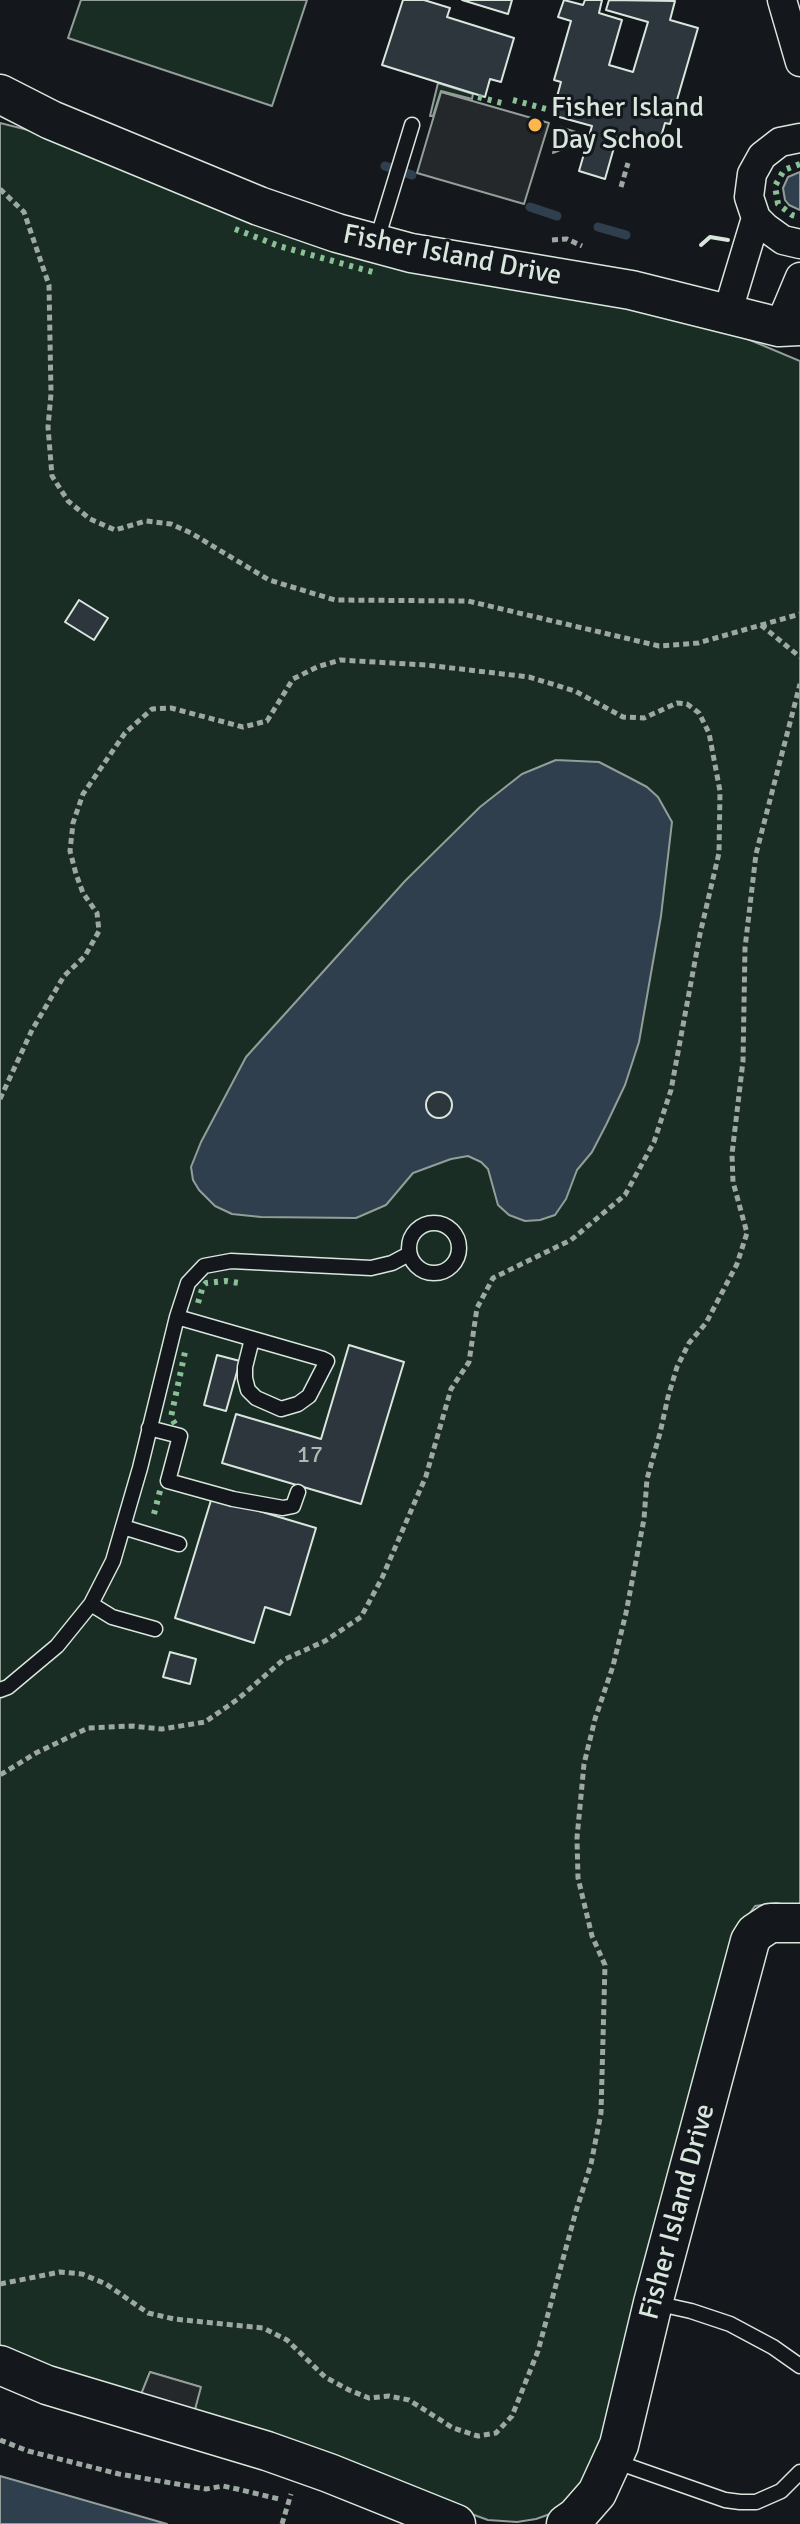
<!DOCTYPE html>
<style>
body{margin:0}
canvas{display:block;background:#14181c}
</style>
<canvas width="800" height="2524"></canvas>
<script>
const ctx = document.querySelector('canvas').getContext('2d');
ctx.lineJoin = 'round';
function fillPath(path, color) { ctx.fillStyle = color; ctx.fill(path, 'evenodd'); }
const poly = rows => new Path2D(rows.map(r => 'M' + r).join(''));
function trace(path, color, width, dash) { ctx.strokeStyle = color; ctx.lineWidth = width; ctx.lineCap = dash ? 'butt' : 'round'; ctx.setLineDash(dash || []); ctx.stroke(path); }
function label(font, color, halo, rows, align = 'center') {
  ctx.font = font + ' Signika,sans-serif'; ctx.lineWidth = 6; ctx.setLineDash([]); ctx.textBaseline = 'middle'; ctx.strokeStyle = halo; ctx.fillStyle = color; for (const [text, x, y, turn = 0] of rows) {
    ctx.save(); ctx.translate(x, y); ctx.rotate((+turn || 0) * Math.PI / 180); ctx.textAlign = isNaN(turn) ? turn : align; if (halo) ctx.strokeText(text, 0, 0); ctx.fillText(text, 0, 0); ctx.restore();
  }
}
const green = poly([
 [81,0,307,0,272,106,68,38,81,0],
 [438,83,473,94,472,99,441,91,433,116,430,116,438,83],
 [0,123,56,137,738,335,800,361,800,1907,776,1903,755,1906,740,1927,606,2449,567,2508,536,2519,517,2522,488,2520,194,2413,200,2387,150,2372,140,2397,0,2354,0,123],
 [560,127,595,138,592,146,586,144,572,145,553,153,560,127]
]);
fillPath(green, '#1a2d24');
trace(green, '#939e99', 2);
const parking = poly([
 [441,92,549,123,524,204,417,173,441,92],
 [150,2372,201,2387,194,2413,140,2397,150,2372]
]);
fillPath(parking, '#24282b');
trace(parking, '#939e99', 2);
const water = poly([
 [800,172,800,210,789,205,785,200,783,188,788,177,800,172],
 [556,760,599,762,630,778,647,787,658,797,672,822,661,916,639,1042,625,1085,606,1125,592,1152,577,1170,566,1199,555,1215,540,1220,525,1221,509,1215,498,1205,488,1169,481,1162,468,1156,451,1159,413,1173,386,1205,356,1218,261,1217,232,1214,215,1206,199,1190,193,1180,191,1167,201,1142,246,1057,405,881,480,807,522,774,556,760],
 [0,2476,167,2524,0,2524,0,2476]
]);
fillPath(water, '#2f3f4d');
trace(water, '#939e99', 2);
trace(poly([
 [385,166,412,175],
 [530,207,557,216],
 [598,227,626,235]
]), '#2f3f4d', 9);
const building = poly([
 [403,0,424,0,450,8,447,17,514,38,501,82,490,79,485,97,382,65,403,0],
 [462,0,512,0,508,14,462,0],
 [564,0,583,5,585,0,602,0,599,13,622,20,609,65,633,72,648,22,606,10,609,0,675,1,670,20,698,28,670,124,665,123,659,144,638,137,636,142,617,137,605,179,579,171,592,126,552,115,561,82,554,80,571,21,558,17,564,0],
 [79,600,108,618,94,640,65,622,79,600],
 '426 1105a13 13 0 1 1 26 0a13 13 0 1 1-26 0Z',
 [349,1345,404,1362,361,1504,222,1463,236,1414,321,1439,349,1345],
 [217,1355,240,1361,226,1411,204,1405,217,1355],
 [212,1497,316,1528,290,1615,265,1607,254,1643,175,1618,212,1497],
 [170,1652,196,1659,190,1684,163,1677,170,1652]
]);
fillPath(building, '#2c363c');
trace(building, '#d8e6dc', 2);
const lane = poly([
 [376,243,412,125],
 '409 1248a25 25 0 1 1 50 0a25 25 0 1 1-50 0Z',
 [177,1317,323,1359,327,1361,309,1396,298,1404,281,1409,256,1398,248,1390,245,1378,245,1367,252,1339],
 [149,1428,180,1436,168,1481,233,1499,283,1508,293,1506,298,1492],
 [123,1527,179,1544],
 [91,1604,112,1617,155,1629],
 [0,1690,8,1687,57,1646,91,1604,113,1561,140,1468,177,1317,188,1283,204,1266,231,1261,371,1268,392,1263,409,1254],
 [655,2303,691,2311,730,2324,773,2347,800,2366],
 [614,2461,725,2500,740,2502,756,2502,781,2491,800,2472]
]);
const street = poly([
 [782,0,800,62],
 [800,138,780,142,762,156,752,174,749,197,756,218,765,227,783,240,800,244],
 [727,314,756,218],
 [779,327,800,277]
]);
const secondary = poly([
 [0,94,51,120,259,206,337,233,411,253,631,290,779,327,800,326],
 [0,2365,47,2385,267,2451,329,2473,456,2524],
 [566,2524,576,2517,597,2493,619,2445,653,2303,750,1941,755,1933,770,1923,800,1923]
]);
trace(lane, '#d8e6dc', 17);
trace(street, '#d8e6dc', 31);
trace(secondary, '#d8e6dc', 41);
trace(poly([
 [621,187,628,163],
 [0,189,24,212,49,285,51,394,48,427,52,476,68,501,90,519,115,530,146,521,171,524,191,533,269,580,335,600,468,601,659,646,698,643,800,614],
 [552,240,567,239,582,246],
 [761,625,800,657],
 [0,1099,32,1030,64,976,85,956,99,931,97,913,83,893,76,874,70,851,73,823,83,794,125,733,152,709,171,708,243,727,267,721,293,679,317,667,340,660,426,665,529,677,575,691,623,717,644,718,677,703,687,704,699,713,709,733,720,791,719,853,700,934,671,1090,654,1142,625,1195,571,1240,493,1278,477,1308,469,1362,451,1389,426,1476,382,1578,361,1617,325,1641,283,1660,238,1699,205,1722,162,1729,132,1726,88,1728,36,1753,0,1775],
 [0,2284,60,2272,82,2274,106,2284,148,2313,174,2319,263,2328,287,2340,325,2377,349,2390,369,2398,389,2396,409,2400,453,2428,478,2436,496,2433,512,2416,538,2351,576,2211,591,2164,601,2113,605,1965,592,1936,578,1878,577,1838,584,1764,595,1719,613,1666,626,1613,644,1519,647,1479,660,1433,668,1397,677,1367,689,1343,706,1323,737,1264,747,1233,733,1182,732,1154,743,1061,745,948,756,854,800,684],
 [0,2440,28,2451,119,2474,206,2489,223,2486,237,2489,279,2499],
 [282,2524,291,2494]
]), '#9da8a2', 5, [6, 4]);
trace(lane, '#14181c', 14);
trace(street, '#14181c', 28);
trace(secondary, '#14181c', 38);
trace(poly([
 [478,97,502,103],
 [513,100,546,109],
 [800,164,784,170,775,186,778,204,792,215,800,217],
 [235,229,279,246,376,273],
 [198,1303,203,1286,206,1283,226,1281,239,1283],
 [175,1424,171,1417,185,1352],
 [154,1514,161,1487]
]), '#8ac095', 6, [4, 6]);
trace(poly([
 [701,245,710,237,728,240]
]), '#d8e6dc', 4);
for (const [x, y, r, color] of [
 [535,125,8,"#ffb74d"]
]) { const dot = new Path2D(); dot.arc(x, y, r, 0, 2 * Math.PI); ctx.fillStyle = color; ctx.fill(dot); trace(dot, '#14181c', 3); }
label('24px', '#adbab4', null, [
 ["17",310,1456]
]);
label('28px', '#d8e6dc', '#14181c', [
 ["Fisher Island",551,109],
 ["Day School",551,141]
], 'left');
label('28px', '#d8e6dc', '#14181c', [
 ["Fisher Island Drive",452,256,11],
 ["Fisher Island Drive",678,2212,-75]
]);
</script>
